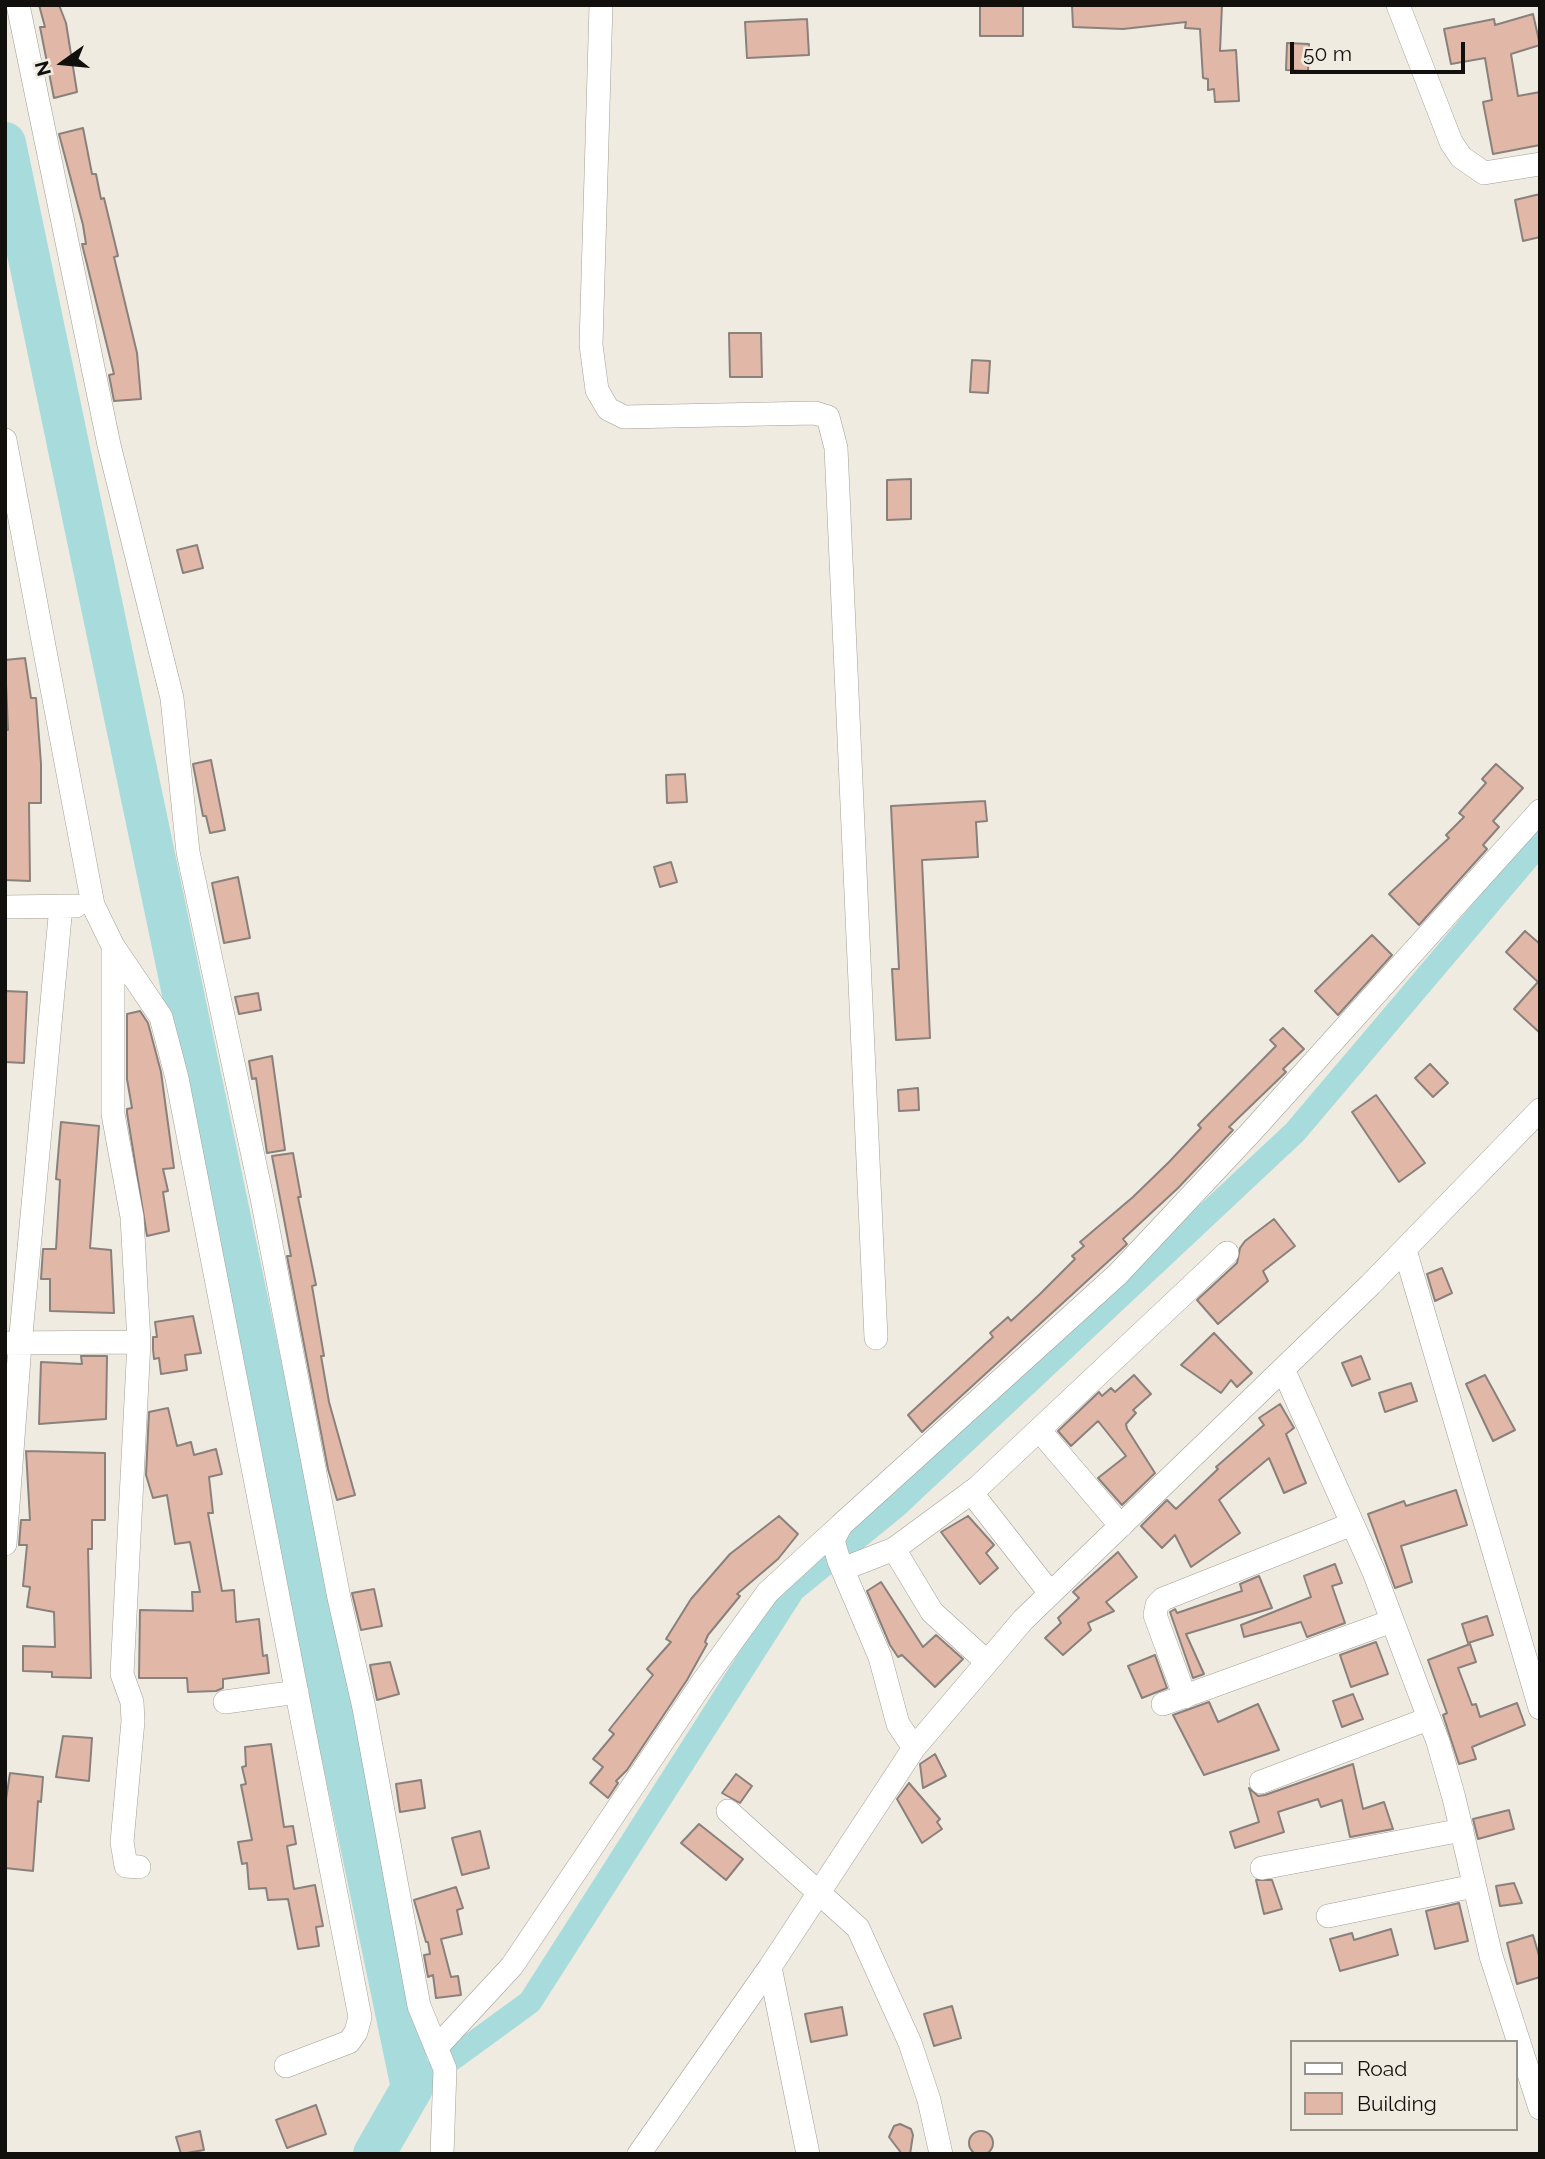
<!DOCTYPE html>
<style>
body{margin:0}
#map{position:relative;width:1545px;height:2159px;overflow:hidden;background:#efebe1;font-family:Raleway,sans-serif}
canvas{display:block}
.frame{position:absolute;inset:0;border:7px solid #12100d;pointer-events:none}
.legend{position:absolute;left:1290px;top:2040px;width:228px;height:91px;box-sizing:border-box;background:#efebe1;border:2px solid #97938c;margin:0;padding:9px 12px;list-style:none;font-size:21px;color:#12100d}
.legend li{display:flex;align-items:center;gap:14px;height:35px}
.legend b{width:35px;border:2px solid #97938c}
.north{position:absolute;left:28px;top:28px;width:70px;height:70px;-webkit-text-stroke:5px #efebe1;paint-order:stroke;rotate:255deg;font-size:19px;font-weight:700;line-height:28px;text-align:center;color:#12100d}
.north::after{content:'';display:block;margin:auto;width:24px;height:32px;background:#12100d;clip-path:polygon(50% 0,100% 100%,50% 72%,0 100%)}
.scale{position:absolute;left:1290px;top:42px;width:175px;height:32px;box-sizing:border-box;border:4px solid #12100d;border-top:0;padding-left:9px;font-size:21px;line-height:24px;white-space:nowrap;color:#12100d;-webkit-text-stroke:5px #efebe1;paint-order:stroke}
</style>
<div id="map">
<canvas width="1545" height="2159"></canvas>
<div class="frame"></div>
<ul class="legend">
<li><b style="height:9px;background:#fff"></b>Road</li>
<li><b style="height:19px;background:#e1b7a8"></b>Building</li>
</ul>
<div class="north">N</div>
<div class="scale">50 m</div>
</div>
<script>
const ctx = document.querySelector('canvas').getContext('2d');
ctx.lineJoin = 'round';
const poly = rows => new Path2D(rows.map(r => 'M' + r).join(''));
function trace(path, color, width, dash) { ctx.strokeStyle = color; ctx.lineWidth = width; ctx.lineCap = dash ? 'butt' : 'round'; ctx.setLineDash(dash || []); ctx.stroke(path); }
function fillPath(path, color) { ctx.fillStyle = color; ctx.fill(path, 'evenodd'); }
trace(poly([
 [412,2088,530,2002,793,1590,895,1507,1295,1132,1540,843]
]), '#a8dcdc', 24);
trace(poly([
 [5,143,412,2088,374,2154]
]), '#a8dcdc', 42);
const building = poly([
 [39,5,59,5,66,23,77,92,54,98,40,27,45,27,39,5],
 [980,5,1023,5,1023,36,980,36,980,5],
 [1072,5,1222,5,1220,51,1236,50,1239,101,1215,102,1214,89,1208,90,1208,79,1203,78,1200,29,1185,28,1186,22,1123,29,1073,27,1072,5],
 [1533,14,1540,45,1511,54,1518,96,1540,92,1540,145,1493,154,1483,102,1492,100,1485,58,1451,64,1444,29,1494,19,1495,25,1533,14],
 [807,19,809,55,747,58,745,22,807,19],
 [1287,43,1309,44,1308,71,1286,70,1287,43],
 [83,128,92,174,96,174,101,199,104,198,118,256,114,257,137,353,141,399,114,401,109,375,114,374,82,244,86,244,83,225,59,134,83,128],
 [1540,194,1540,237,1523,241,1515,200,1540,194],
 [729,333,761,333,762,377,730,377,729,333],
 [972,360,990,361,988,393,970,392,972,360],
 [911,479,911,519,887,520,887,480,911,479],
 [197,545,203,568,183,573,177,550,197,545],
 [25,658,31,698,36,698,41,764,41,803,29,803,30,881,5,880,5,730,8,730,5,660,25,658],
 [211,760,225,830,210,833,206,816,203,816,193,764,211,760],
 [1496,764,1523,788,1493,821,1499,827,1483,845,1487,849,1419,925,1389,894,1449,838,1446,835,1464,817,1459,813,1486,783,1482,779,1496,764],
 [685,774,687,802,667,803,666,775,685,774],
 [985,801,987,821,976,822,978,857,922,860,930,1038,896,1040,892,969,899,969,891,806,985,801],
 [671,862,677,882,660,887,654,867,671,862],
 [238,877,250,938,224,943,212,883,238,877],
 [1525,931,1540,944,1540,1033,1514,1009,1538,982,1506,952,1525,931],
 [1372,935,1392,955,1338,1015,1315,991,1372,935],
 [5,991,27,992,24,1063,5,1062,5,991],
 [258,993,261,1010,239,1014,235,997,258,993],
 [140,1011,148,1023,161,1072,174,1168,163,1169,168,1191,163,1192,169,1231,147,1236,127,1113,127,1109,132,1108,127,1079,127,1014,140,1011],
 [1283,1028,1304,1049,1283,1069,1286,1072,1229,1127,1233,1130,1178,1188,1123,1239,1127,1244,1125,1246,922,1432,908,1415,993,1337,990,1333,1008,1317,1011,1321,1040,1294,1075,1259,1072,1256,1084,1246,1080,1242,1133,1197,1169,1162,1201,1128,1198,1125,1276,1046,1270,1040,1283,1028],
 [272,1056,285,1150,267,1153,256,1078,252,1079,249,1061,272,1056],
 [1430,1064,1448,1083,1433,1097,1415,1078,1430,1064],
 [918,1088,919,1110,899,1111,898,1090,918,1088],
 [1376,1095,1425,1163,1399,1182,1352,1112,1376,1095],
 [61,1122,99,1126,90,1248,111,1250,114,1313,50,1311,50,1279,41,1279,43,1249,56,1249,60,1180,56,1179,61,1122],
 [293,1153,301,1197,298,1197,316,1285,312,1286,324,1356,321,1356,329,1402,355,1495,337,1500,328,1469,287,1256,291,1256,272,1156,293,1153],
 [1274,1219,1295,1246,1263,1271,1268,1281,1218,1324,1197,1300,1237,1263,1240,1248,1245,1241,1274,1219],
 [1442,1268,1452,1293,1435,1301,1427,1274,1442,1268],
 [193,1316,201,1353,185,1355,187,1370,161,1374,159,1358,154,1359,153,1349,153,1337,157,1337,155,1322,193,1316],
 [1214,1333,1252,1373,1237,1387,1231,1380,1221,1393,1181,1365,1214,1333],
 [81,1356,107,1356,106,1419,39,1424,41,1362,82,1364,81,1356],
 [1361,1356,1370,1379,1352,1386,1342,1363,1361,1356],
 [1134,1375,1151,1394,1133,1410,1136,1413,1126,1424,1127,1429,1155,1473,1122,1505,1098,1478,1126,1456,1098,1421,1071,1446,1058,1431,1099,1392,1102,1396,1111,1388,1115,1392,1134,1375],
 [1485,1375,1515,1430,1493,1441,1466,1384,1485,1375],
 [1411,1383,1417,1401,1385,1412,1379,1393,1411,1383],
 [1280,1404,1294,1428,1286,1434,1306,1483,1284,1493,1269,1458,1219,1500,1240,1533,1191,1567,1175,1535,1162,1548,1141,1526,1167,1500,1176,1509,1218,1469,1216,1467,1264,1425,1259,1418,1280,1404],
 [168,1408,177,1446,191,1442,194,1455,216,1449,222,1474,209,1477,213,1513,208,1513,222,1591,234,1590,236,1622,259,1619,263,1656,267,1655,269,1673,223,1679,223,1688,216,1691,188,1692,187,1678,139,1678,140,1610,193,1611,192,1592,200,1592,190,1542,175,1544,167,1495,153,1498,146,1475,149,1412,168,1408],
 [26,1451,105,1453,105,1520,92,1520,92,1549,88,1549,91,1678,52,1677,52,1672,23,1671,23,1646,55,1647,54,1612,27,1607,30,1587,23,1586,27,1545,19,1545,21,1520,30,1520,26,1451],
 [1456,1490,1467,1525,1401,1546,1412,1582,1395,1588,1368,1514,1404,1501,1406,1506,1456,1490],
 [779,1516,798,1534,778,1559,737,1594,740,1596,708,1635,705,1642,707,1644,687,1680,627,1770,616,1781,618,1783,608,1798,590,1783,603,1767,593,1759,614,1734,609,1730,653,1675,647,1669,671,1642,666,1639,691,1599,730,1554,779,1516],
 [968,1516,994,1545,986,1553,998,1568,980,1584,941,1532,968,1516],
 [1118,1552,1137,1577,1106,1602,1114,1611,1088,1623,1091,1630,1063,1655,1045,1638,1061,1623,1058,1618,1079,1598,1073,1592,1118,1552],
 [1335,1564,1342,1583,1332,1586,1345,1623,1307,1637,1301,1622,1244,1637,1241,1625,1311,1597,1304,1576,1335,1564],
 [1259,1576,1272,1608,1186,1634,1204,1674,1193,1678,1170,1612,1175,1609,1177,1613,1242,1591,1240,1584,1259,1576],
 [881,1582,923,1647,936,1635,963,1659,935,1687,902,1655,898,1657,890,1645,867,1591,881,1582],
 [374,1589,382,1626,361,1630,352,1593,374,1589],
 [1487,1616,1493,1635,1468,1643,1462,1624,1487,1616],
 [1376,1642,1388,1674,1351,1687,1340,1655,1376,1642],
 [1470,1644,1476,1662,1458,1668,1472,1705,1476,1704,1480,1717,1517,1703,1525,1725,1472,1747,1476,1759,1459,1764,1443,1715,1447,1713,1428,1660,1470,1644],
 [1155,1655,1167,1688,1142,1698,1128,1666,1155,1655],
 [390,1662,399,1694,377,1700,370,1665,390,1662],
 [1353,1694,1363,1719,1342,1727,1333,1701,1353,1694],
 [1209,1702,1218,1722,1258,1704,1279,1750,1204,1775,1173,1715,1209,1702],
 [63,1736,92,1738,89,1781,56,1777,63,1736],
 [271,1744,284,1827,293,1826,296,1844,287,1846,294,1889,315,1885,323,1926,316,1927,319,1946,298,1949,288,1899,268,1900,266,1888,249,1889,247,1863,242,1864,238,1842,252,1840,241,1785,246,1784,242,1767,246,1766,245,1747,271,1744],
 [935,1754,946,1776,923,1788,920,1764,935,1754],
 [1353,1764,1363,1809,1384,1802,1393,1829,1350,1837,1342,1800,1321,1807,1318,1799,1278,1812,1284,1832,1235,1848,1230,1832,1259,1822,1249,1788,1258,1796,1265,1795,1353,1764],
 [10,1773,43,1777,41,1802,38,1801,33,1871,5,1868,5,1806,10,1773],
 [736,1774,752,1786,740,1803,722,1793,736,1774],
 [421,1780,425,1808,400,1812,396,1784,421,1780],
 [909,1783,940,1819,937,1822,942,1829,922,1843,897,1799,909,1783],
 [1509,1810,1514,1829,1478,1839,1473,1819,1509,1810],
 [699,1824,743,1859,726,1880,681,1843,699,1824],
 [480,1831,489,1868,462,1875,452,1838,480,1831],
 [1256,1880,1272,1880,1282,1909,1264,1914,1256,1880],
 [1514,1883,1522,1903,1500,1906,1496,1886,1514,1883],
 [456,1887,463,1908,457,1910,462,1934,441,1939,451,1977,458,1976,461,1995,436,1998,433,1975,428,1977,424,1955,430,1954,428,1942,426,1942,414,1900,456,1887],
 [1459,1903,1468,1941,1435,1949,1426,1911,1459,1903],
 [1391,1929,1398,1955,1340,1971,1330,1939,1352,1933,1354,1940,1391,1929],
 [1533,1935,1540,1959,1540,1977,1517,1984,1507,1943,1533,1935],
 [952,2006,961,2038,934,2046,924,2014,952,2006],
 [842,2007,847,2035,811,2042,805,2014,842,2007],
 [316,2105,326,2134,287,2148,276,2120,316,2105],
 [900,2124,911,2129,913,2135,910,2154,902,2154,889,2137,894,2126,900,2124],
 [200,2131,204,2150,181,2154,176,2137,200,2131],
 '969 2143a12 12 0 1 1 24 0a12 12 0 1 1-24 0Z'
]);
fillPath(building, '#e1b7a8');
trace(building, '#8a807c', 2);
const minor = poly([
 [18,5,109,445,172,698,188,852,262,1198,339,1598,364,1708,419,2006,445,2069,442,2154],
 [601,5,591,345,597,390,608,409,624,417,815,413,828,417,836,448,876,1338],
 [1398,5,1451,142,1461,157,1484,173,1540,164],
 [5,440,93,905,113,946,161,1017,177,1078,360,2017,356,2032,349,2042,286,2066],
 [5,907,76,906],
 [113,946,113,1114,132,1217,139,1342,122,1674,132,1702,133,1721,122,1842,126,1866,139,1867],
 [1405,1250,1540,1708],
 [6,1343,139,1342],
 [1283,1369,1374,1572,1438,1742,1454,1798,1491,1956,1540,2108],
 [1039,1430,1121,1526],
 [971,1492,1050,1593],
 [5,1544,20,1345,61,906],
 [894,1549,932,1612,987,1662],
 [843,1569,894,1549,977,1488,1227,1253],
 [1185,1697,1155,1615,1157,1605,1163,1599,1352,1524],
 [225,1702,297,1692],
 [1163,1704,1392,1621],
 [914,1748,898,1724,880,1657,839,1561,833,1540,841,1525,1118,1274,1252,1131,1540,811],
 [1261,1782,1428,1719],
 [728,1811,858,1928,910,2043,929,2100,941,2154],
 [1262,1868,1462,1830],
 [1328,1916,1474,1886],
 [770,1967,808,2154],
 [436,2048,512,1966,704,1680,768,1592,841,1525],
 [639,2154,770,1967,914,1748,1023,1620,1370,1285,1540,1110]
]);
trace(minor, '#a39f96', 24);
trace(minor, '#fff', 23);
</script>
